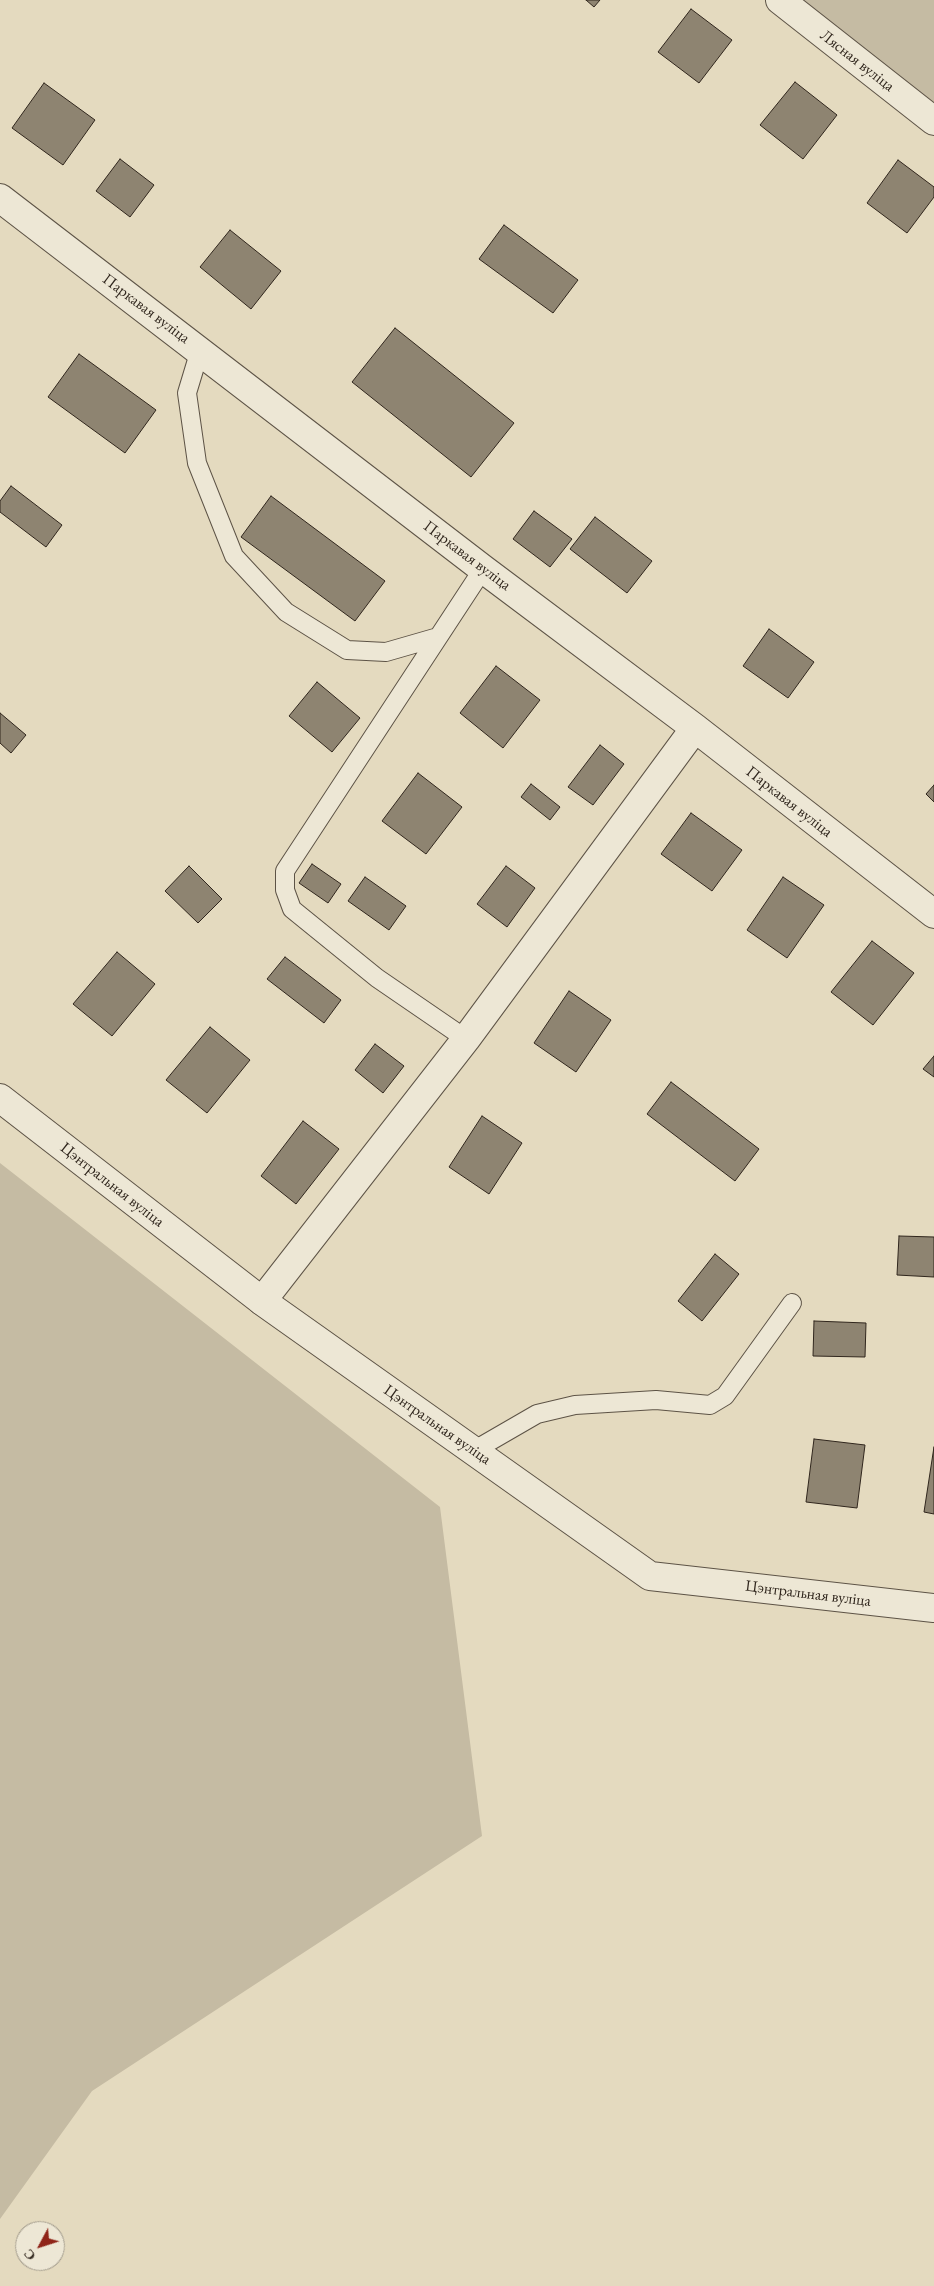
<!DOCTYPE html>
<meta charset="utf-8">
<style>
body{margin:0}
#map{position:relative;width:934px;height:2286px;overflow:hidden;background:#e4dabf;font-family:"EB Garamond",serif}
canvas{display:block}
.north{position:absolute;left:15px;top:2221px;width:50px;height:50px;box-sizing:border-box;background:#ede7d5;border:1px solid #a19a8b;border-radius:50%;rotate:230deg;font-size:14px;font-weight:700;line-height:20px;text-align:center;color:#30261d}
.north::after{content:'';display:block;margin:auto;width:18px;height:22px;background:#8f2418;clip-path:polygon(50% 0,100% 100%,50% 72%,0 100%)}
</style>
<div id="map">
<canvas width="934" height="2286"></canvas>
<div class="north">С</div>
</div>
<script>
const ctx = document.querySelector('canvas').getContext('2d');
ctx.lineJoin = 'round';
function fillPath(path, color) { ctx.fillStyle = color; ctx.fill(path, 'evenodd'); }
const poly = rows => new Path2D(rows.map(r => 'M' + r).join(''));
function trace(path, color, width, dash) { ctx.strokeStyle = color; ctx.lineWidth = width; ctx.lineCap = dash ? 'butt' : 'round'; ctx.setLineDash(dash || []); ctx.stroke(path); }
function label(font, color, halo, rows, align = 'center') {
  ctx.font = font + ' "EB Garamond",serif'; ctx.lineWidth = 4; ctx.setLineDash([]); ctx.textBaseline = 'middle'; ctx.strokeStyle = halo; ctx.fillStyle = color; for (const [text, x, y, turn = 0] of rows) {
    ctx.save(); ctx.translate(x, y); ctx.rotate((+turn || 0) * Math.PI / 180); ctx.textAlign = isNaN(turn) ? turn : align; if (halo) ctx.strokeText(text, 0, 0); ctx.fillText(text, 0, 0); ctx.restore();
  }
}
fillPath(poly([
 [781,0,934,0,934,121],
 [0,1163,440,1507,482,1836,92,2091,0,2219]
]), '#c5bba3');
const building = poly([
 [586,0,600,0,594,7,586,0],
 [691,9,732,40,699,83,658,52,691,9],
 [795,82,837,115,803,159,760,125,795,82],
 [44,83,95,120,63,165,12,128,44,83],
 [120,159,154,185,130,217,96,191,120,159],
 [898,160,934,187,934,197,907,233,867,203,898,160],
 [504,225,578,280,553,313,479,259,504,225],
 [230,230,281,271,251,309,200,267,230,230],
 [395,328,514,423,471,477,352,382,395,328],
 [79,354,156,410,125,453,48,397,79,354],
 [11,486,62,525,46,547,0,512,0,501,11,486],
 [271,496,385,581,355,621,241,537,271,496],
 [534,511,572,539,550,567,513,539,534,511],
 [595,517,652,561,627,593,570,549,595,517],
 [769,629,814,662,788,698,743,666,769,629],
 [496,666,540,700,503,748,460,713,496,666],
 [317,682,360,718,332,752,289,716,317,682],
 [0,713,26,735,11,753,0,743,0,713],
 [600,745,624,764,593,805,568,787,600,745],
 [418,773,462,807,426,854,382,821,418,773],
 [531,784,560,807,550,820,521,797,531,784],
 [934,785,934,802,926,794,934,785],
 [691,813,742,850,712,891,661,854,691,813],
 [312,864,341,884,328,903,299,883,312,864],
 [189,866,222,899,198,923,165,891,189,866],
 [506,866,535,888,507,927,477,904,506,866],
 [365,877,406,906,389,930,348,901,365,877],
 [783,877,824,905,787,958,747,930,783,877],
 [872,941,914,973,873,1025,831,992,872,941],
 [117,952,155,984,112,1036,73,1004,117,952],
 [285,957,341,1000,324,1023,267,979,285,957],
 [569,991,611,1020,576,1072,534,1043,569,991],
 [210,1027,250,1060,207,1113,166,1080,210,1027],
 [375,1044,404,1066,383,1093,355,1070,375,1044],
 [934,1056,934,1077,923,1069,934,1056],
 [671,1082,759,1149,735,1181,647,1114,671,1082],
 [482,1116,522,1143,489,1194,449,1167,482,1116],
 [303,1121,339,1149,296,1204,261,1176,303,1121],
 [899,1236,934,1237,934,1277,897,1275,899,1236],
 [715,1254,739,1274,702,1321,678,1301,715,1254],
 [814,1321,866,1323,865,1357,813,1356,814,1321],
 [814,1439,865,1445,857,1508,806,1502,814,1439],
 [934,1447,934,1514,924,1512,934,1447]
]);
fillPath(building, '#8e8471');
trace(building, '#30261d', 1);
const service = poly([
 [200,350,187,393,197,463,234,556,286,612,347,650,386,652,438,637],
 [466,1039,377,978,292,909,285,890,285,871,483,569],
 [473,1451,537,1414,575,1405,656,1400,710,1405,725,1396,792,1303]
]);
const minor = poly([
 [780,0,934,121],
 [0,198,483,569,695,728,934,914],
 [262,1301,466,1039,695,728]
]);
const tertiary = poly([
 [0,1098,262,1301,650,1576,934,1608]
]);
trace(service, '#5d5346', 20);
trace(minor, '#5d5346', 30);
trace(tertiary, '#5d5346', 30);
trace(service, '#ede7d5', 18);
trace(minor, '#ede7d5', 28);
trace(tertiary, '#ede7d5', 28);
label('16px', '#30261d', '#ede7d5', [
 ["Лясная вуліца",857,61,38],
 ["Паркавая вуліца",146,309,37],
 ["Паркавая вуліца",467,556,37],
 ["Паркавая вуліца",789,802,38],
 ["Цэнтральная вуліца",112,1185,38],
 ["Цэнтральная вуліца",437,1425,35],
 ["Цэнтральная вуліца",808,1594,7]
]);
</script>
